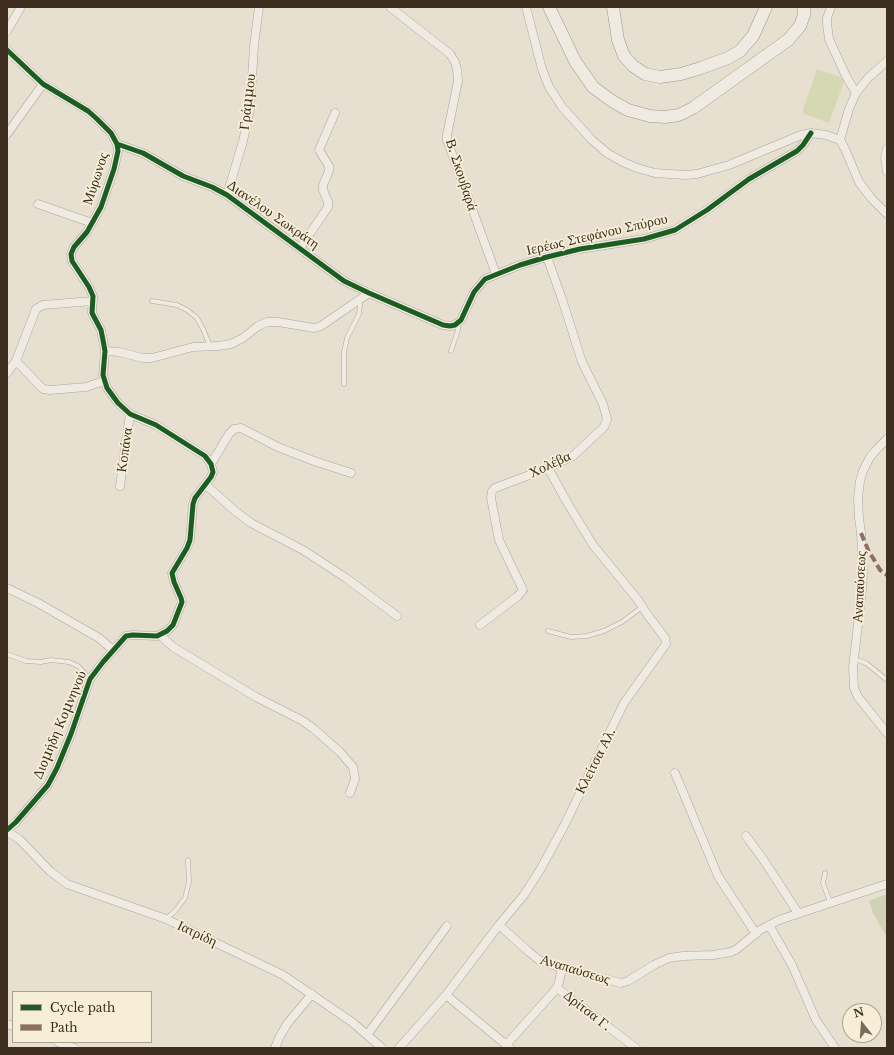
<!DOCTYPE html>
<meta charset="utf-8">
<style>
body{margin:0}
#map{position:relative;width:894px;height:1055px;overflow:hidden;background:#e7e0d1;font-family:"Libre Baskerville",serif}
canvas{display:block}
.frame{position:absolute;inset:0;border:8px solid #3d2e20;pointer-events:none}
.legend{position:absolute;left:12px;top:991px;width:140px;height:52px;box-sizing:border-box;background:#f7eed8;border:1px solid #ada18e;margin:0;padding:5px 7px;list-style:none;font-size:12px;color:#3d2e20}
.legend li{display:flex;align-items:center;gap:8px;height:20px}
.legend b{width:20px;border:1px solid #ada18e}
.north{position:absolute;left:842px;top:1003px;width:40px;height:40px;box-sizing:border-box;background:#f7eed8;border:1px solid #ada18e;border-radius:50%;rotate:343deg;font-size:11px;font-weight:700;line-height:16px;text-align:center;color:#3d2e20}
.north::after{content:'';display:block;margin:auto;width:14px;height:18px;background:#786c5e;clip-path:polygon(50% 0,100% 100%,50% 72%,0 100%)}
</style>
<div id="map">
<canvas width="894" height="1055"></canvas>
<div class="frame"></div>
<ul class="legend">
<li><b style="height:5px;background:#1b5e20"></b>Cycle path</li>
<li><b style="height:5px;background:#8d6e63"></b>Path</li>
</ul>
<div class="north">N</div>
</div>
<script>
const ctx = document.querySelector('canvas').getContext('2d');
ctx.lineJoin = 'round';
function fillPath(path, color) { ctx.fillStyle = color; ctx.fill(path, 'evenodd'); }
const poly = rows => new Path2D(rows.map(r => 'M' + r).join(''));
function trace(path, color, width, dash) { ctx.strokeStyle = color; ctx.lineWidth = width; ctx.lineCap = dash ? 'butt' : 'round'; ctx.setLineDash(dash || []); ctx.stroke(path); }
function label(font, color, halo, rows, align = 'center') {
  ctx.font = font + ' "Libre Baskerville",serif'; ctx.lineWidth = 3.5; ctx.setLineDash([]); ctx.textBaseline = 'middle'; ctx.strokeStyle = halo; ctx.fillStyle = color; for (const [text, x, y, turn = 0] of rows) {
    ctx.save(); ctx.translate(x, y); ctx.rotate((+turn || 0) * Math.PI / 180); ctx.textAlign = isNaN(turn) ? turn : align; if (halo) ctx.strokeText(text, 0, 0); ctx.fillText(text, 0, 0); ctx.restore();
  }
}
fillPath(poly([
 [817,69,845,79,829,123,802,113]
]), '#d6d7b3');
fillPath(poly([
 [887,894,887,938,873,913,869,901]
]), '#d1d1b3');
const service = poly([
 [152,301,177,305,187,310,197,318,203,329,210,346],
 [451,351,458,330,458,323],
 [344,384,344,352,347,338,359,314,360,305,358,301],
 [548,631,571,637,587,636,604,631,622,622,642,607],
 [7,654,26,661,41,662,51,660,69,662,78,666,90,679],
 [854,659,866,663,887,680],
 [825,873,823,883,830,902],
 [166,919,175,911,185,898,189,882,188,860]
]);
const minor = poly([
 [390,7,450,54,455,62,457,69,458,81,447,135,447,140,496,274],
 [526,7,542,69,549,87,555,96,562,107,592,140,607,153,623,162,637,168,655,173,685,175,697,174,729,165,801,135,811,133,826,135,840,140,845,149,859,182,871,198,887,214],
 [831,7,827,18,827,24,829,39,846,76,856,93],
 [7,31,21,7],
 [7,50,43,84,88,111,97,119,111,133,117,144,118,151,114,169,101,207,87,232,74,247,71,254,72,261,89,287,93,296,92,313,101,330,103,340,105,351,103,375,107,388,118,403,130,414,156,425,205,456,211,464,213,472,211,477,195,498,193,504,190,540,187,548,172,573,174,582,181,598,182,602,173,625,167,631,157,636,133,635,126,636,103,662,90,679,71,734,57,768,48,785,16,822,7,830],
 [7,134,43,84],
 [840,140,849,109,856,93,868,78,887,61],
 [117,144,143,153,183,176,212,187,227,195,344,281,369,293,443,325,450,326,455,325,461,320,474,292,485,279,520,265,547,257,580,249,644,239,675,230,707,210,749,179,797,151,803,145,811,133],
 [887,149,885,157,887,172],
 [227,195,243,141,250,109,254,46,259,7],
 [38,204,92,223],
 [300,248,328,207,328,202,323,190,323,185,329,171,329,166,319,150,335,113],
 [105,351,119,352,143,358,152,358,193,347,218,346,231,344,243,338,258,326,267,322,278,322,314,328,321,326,369,293],
 [16,361,36,309,43,305,93,301],
 [7,373,16,361,43,389,50,390,86,387,104,381],
 [887,439,878,448,870,457,863,471,860,481,858,498,859,518,861,533,863,573,862,590,853,667,854,688,858,697,887,733],
 [211,464,229,434,234,429,241,428,278,447,314,461,351,473],
 [206,485,235,511,251,523,303,550,346,578,397,616],
 [120,486,130,414],
 [7,588,38,603,99,638,113,650],
 [480,625,518,596,523,590,499,540,491,498,492,491,495,488,548,468,573,456,604,427,607,419,603,404,582,362,562,299,547,257],
 [160,635,173,647,256,697,303,721,314,729,340,752,353,767,355,779,350,793],
 [675,773,718,876,756,934],
 [7,833,11,834,19,839,50,871,67,884,166,919,283,975,352,1022,382,1048],
 [746,836,763,859,798,913],
 [499,925,529,952,539,960,562,968,621,983,628,981,654,965,669,958,683,956,713,955,731,952,737,949,760,930,779,920,887,884],
 [769,925,792,965,816,1020,835,1048],
 [557,988,636,1048],
 [446,995,510,1048],
 [7,1024,13,1026],
 [367,1035,447,926],
 [58,1042,74,1048],
 [506,1045,557,988,559,982,562,968],
 [275,1048,279,1038,287,1024,312,994],
 [399,1048,446,995,499,925,524,895,540,870,564,826,624,703,666,644,665,638,647,614,638,600,593,545,568,504,548,468]
]);
const secondary = poly([
 [549,7,575,61,593,87,612,101,628,110,650,116,665,117,679,115,693,108,788,40,800,26,804,15,804,7],
 [613,7,618,40,624,56,633,66,645,74,660,77,681,74,701,68,728,58,740,51,753,36,766,7]
]);
trace(service, '#ada599', 5);
trace(minor, '#ada599', 9);
trace(secondary, '#9c958a', 13);
trace(service, '#efebe3', 4);
trace(minor, '#efebe3', 8);
trace(secondary, '#efebe3', 12);
trace(poly([
 [861,533,869,552,873,558,880,570,887,575]
]), '#8d6e63', 4, [8, 4]);
trace(poly([
 [7,50,43,84,88,111,97,119,111,133,117,144,118,151,114,169,101,207,87,232,74,247,71,254,72,261,89,287,93,296,92,313,101,330,103,340,105,351,103,375,107,388,118,403,130,414,156,425,205,456,211,464,213,472,211,477,195,498,193,504,190,540,187,548,172,573,174,582,181,598,182,602,173,625,167,631,157,636,133,635,126,636,103,662,90,679,71,734,57,768,48,785,16,822,7,830],
 [117,144,143,153,183,176,212,187,227,195,344,281,369,293,443,325,450,326,455,325,461,320,474,292,485,279,520,265,547,257,580,249,644,239,675,230,707,210,749,179,797,151,803,145,811,133]
]), '#1b5e20', 5);
label('14px', '#3d2e20', '#f7eed8', [
 ["Γράμμου",248,102,-83],
 ["Β. Σκουβαρά",461,175,72],
 ["Μύρωνος",96,179,-72],
 ["Διανέλου Σωκράτη",273,215,35],
 ["Ιερέως Στεφάνου Σπύρου",597,235,-13],
 ["Κοπάνα",125,450,-82],
 ["Χολέβα",550,465,-25],
 ["Αναπαύσεως",860,587,-87],
 ["Διομήδη Κομνηνού",60,725,-67],
 ["Κλείτσα Αλ.",596,761,-63],
 ["Ιατρίδη",197,934,25],
 ["Αναπαύσεως",575,970,17],
 ["Δρίτσα Γ.",587,1011,38]
]);
</script>
